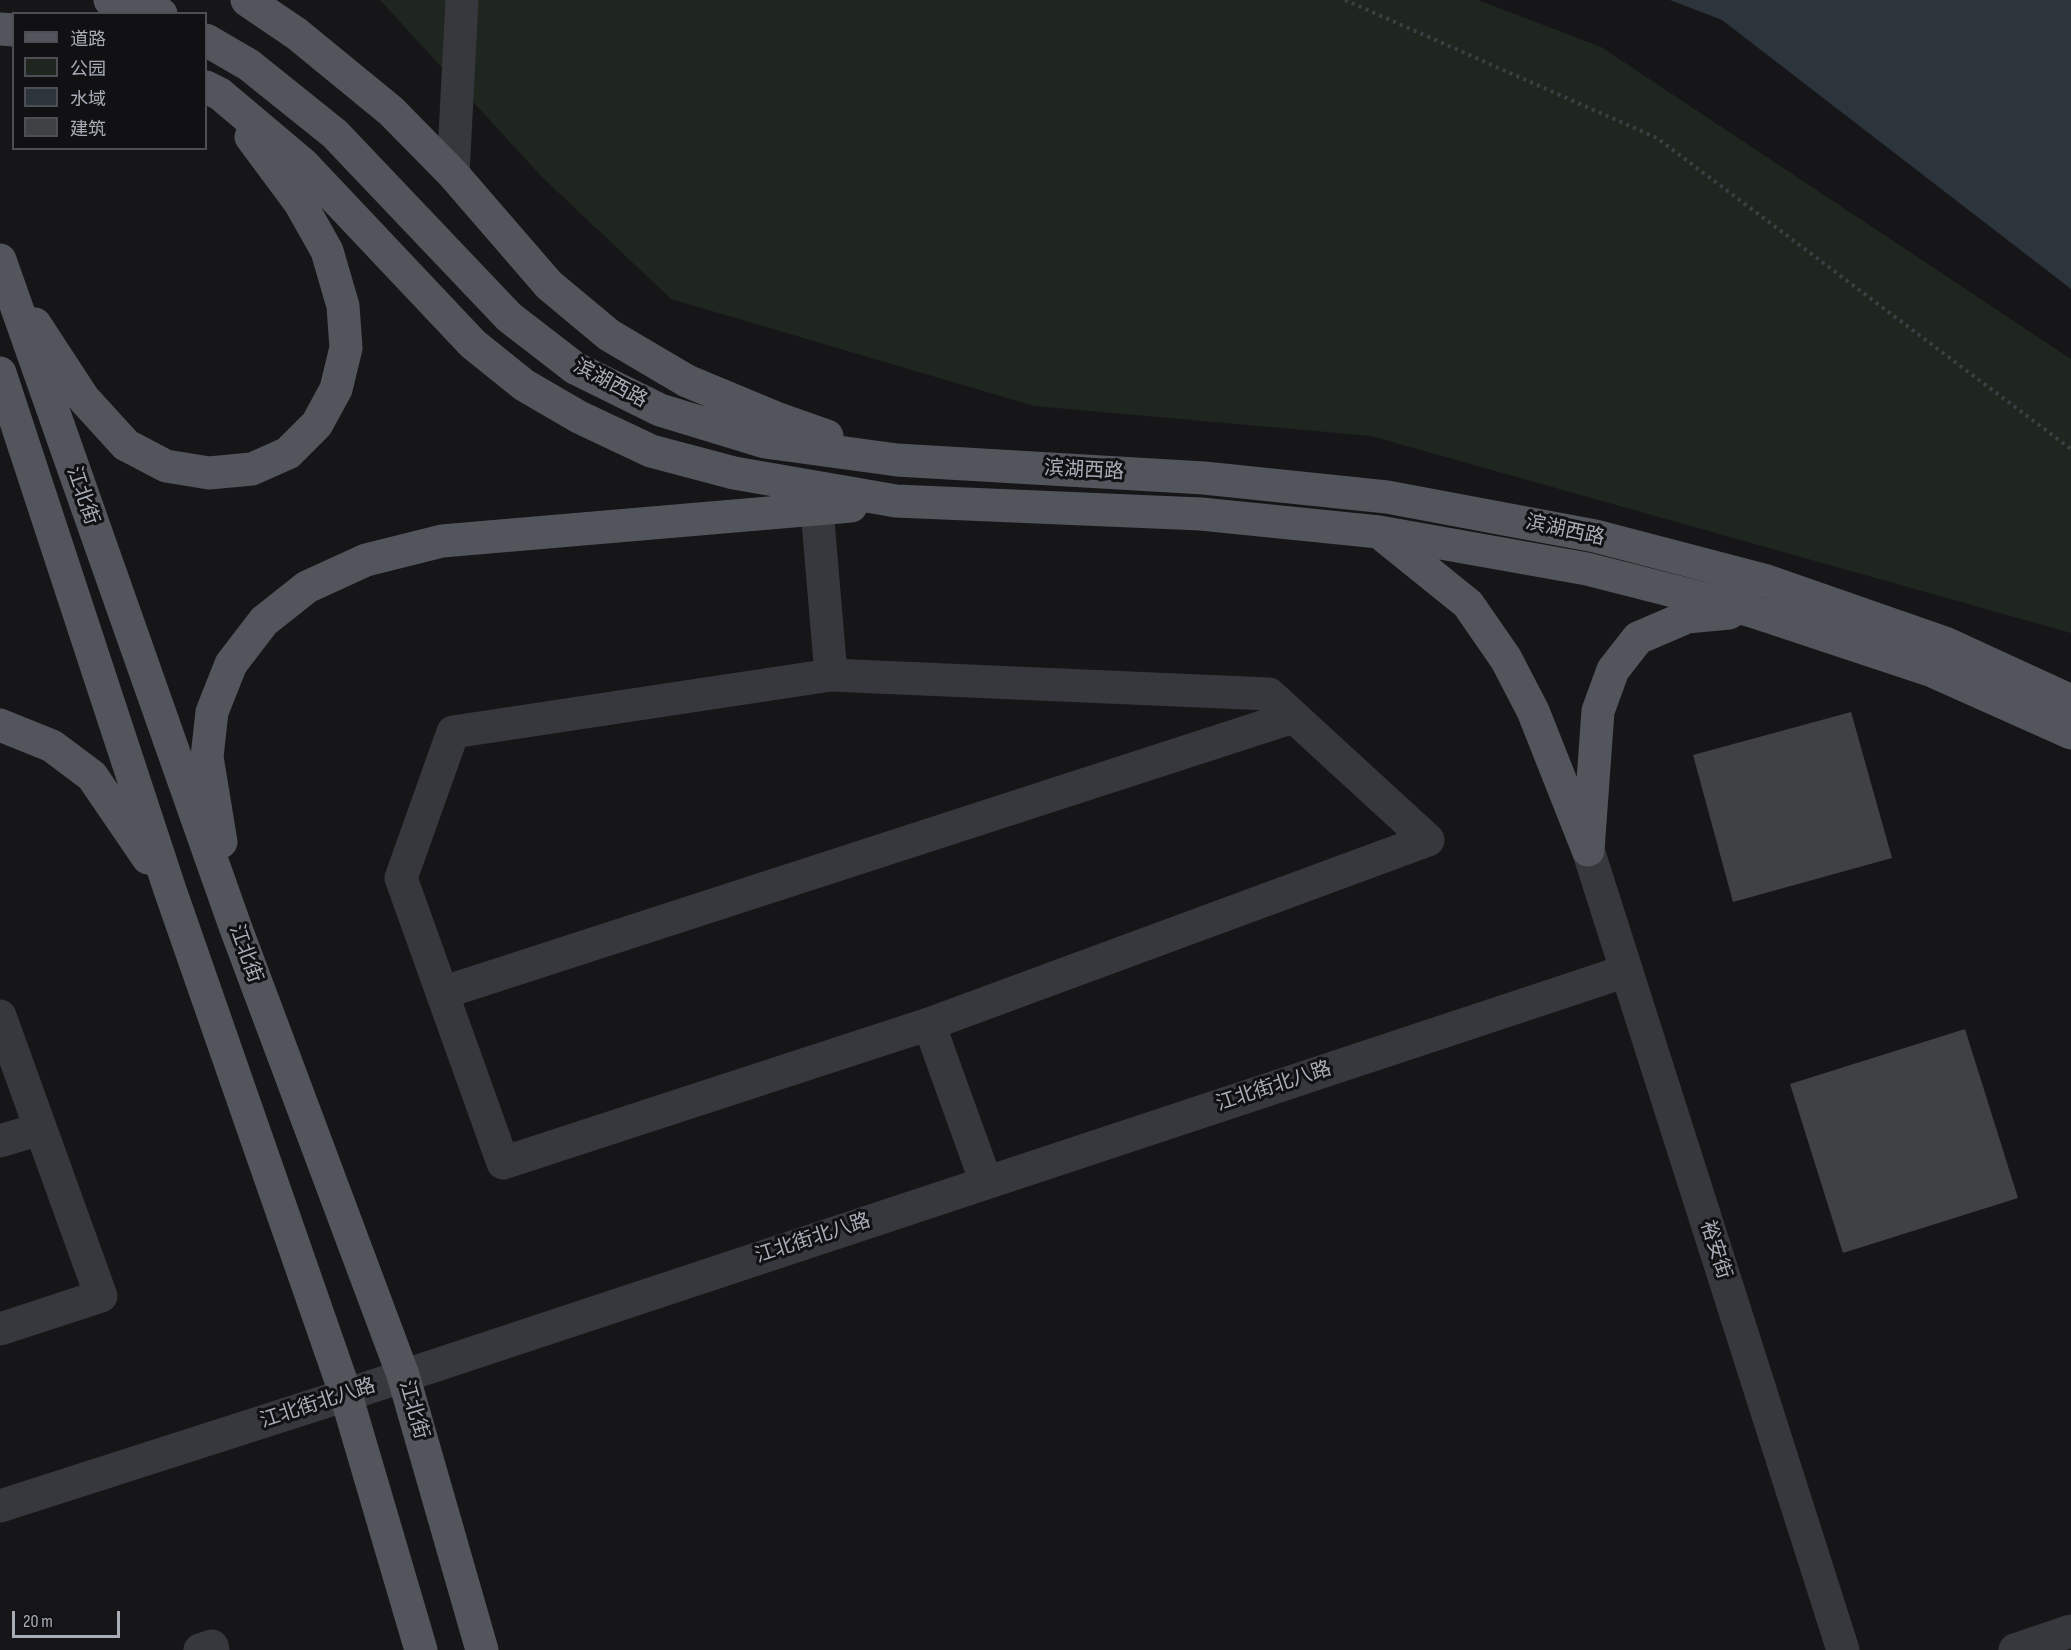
<!DOCTYPE html>
<meta charset="utf-8">
<style>
body{margin:0}
#map{position:relative;width:2071px;height:1650px;overflow:hidden;background:#161618;font-family:"Sofia Sans Condensed","Noto Sans SC",sans-serif}
canvas{display:block}
.legend{position:absolute;left:12px;top:12px;width:195px;height:138px;box-sizing:border-box;background:#111113;border:2px solid #4d4f55;margin:0;padding:8px 10px;list-style:none;font-size:18px;color:#a8adb8}
.legend li{display:flex;align-items:center;gap:12px;height:30px}
.legend b{width:30px;border:2px solid #4d4f55}
.scale{position:absolute;left:12px;top:1611px;width:108px;height:27px;box-sizing:border-box;border:3px solid #a8adb8;border-top:0;padding-left:8px;font-size:18px;line-height:21px;white-space:nowrap;color:#a8adb8;-webkit-text-stroke:4px #111113;paint-order:stroke}
</style>
<div id="map">
<canvas width="2071" height="1650"></canvas>
<ul class="legend">
<li><b style="height:8px;background:#53555c"></b>道路</li>
<li><b style="height:16px;background:#1e261f"></b>公园</li>
<li><b style="height:16px;background:#2c353c"></b>水域</li>
<li><b style="height:16px;background:#404145"></b>建筑</li>
</ul>
<div class="scale">20 m</div>
</div>
<script>
const ctx = document.querySelector('canvas').getContext('2d');
ctx.lineJoin = 'round';
function fillPath(path, color) { ctx.fillStyle = color; ctx.fill(path, 'evenodd'); }
const poly = rows => new Path2D(rows.map(r => 'M' + r).join(''));
function trace(path, color, width, dash) { ctx.strokeStyle = color; ctx.lineWidth = width; ctx.lineCap = dash ? 'butt' : 'round'; ctx.setLineDash(dash || []); ctx.stroke(path); }
function label(font, color, halo, rows, align = 'center') {
  ctx.font = font + ' "Sofia Sans Condensed","Noto Sans SC",sans-serif'; ctx.lineWidth = 6; ctx.setLineDash([]); ctx.textBaseline = 'middle'; ctx.strokeStyle = halo; ctx.fillStyle = color; for (const [text, x, y, turn = 0] of rows) {
    ctx.save(); ctx.translate(x, y); ctx.rotate((+turn || 0) * Math.PI / 180); ctx.textAlign = isNaN(turn) ? turn : align; if (halo) ctx.strokeText(text, 0, 0); ctx.fillText(text, 0, 0); ctx.restore();
  }
}
fillPath(poly([
 [380,0,1478,0,1601,47,2071,359,2071,633,1371,436,1034,406,671,299,541,176]
]), '#1e261f');
fillPath(poly([
 [1670,0,2071,0,2071,289,1722,20]
]), '#2c353c');
fillPath(poly([
 [1851,712,1892,858,1733,902,1693,755],
 [1965,1029,2018,1198,1843,1253,1790,1084]
]), '#404145');
trace(poly([
 [1345,0,1657,138,2071,449]
]), '#3d3f44', 4, [3, 4.5]);
trace(poly([
 [453,174,462,0],
 [817,509,831,675],
 [831,675,1269,694,1428,840,929,1024,503,1163,401,878,453,732,831,675],
 [1588,850,1843,1650],
 [442,993,1293,717],
 [0,1016,101,1296,0,1329],
 [929,1024,986,1182],
 [0,1141,40,1129],
 [0,1506,346,1395,1626,971],
 [200,1650,212,1646,213,1650],
 [2015,1650,2071,1631]
]), '#37383d', 33);
trace(poly([
 [110,0,161,14],
 [247,0,297,34,391,111,453,174,549,285,609,335,687,381,776,418,827,436],
 [0,29,14,30],
 [206,40,249,65,335,134,509,317,575,368,660,410,765,442,897,460,1204,478,1387,497,1595,536,1767,581,1945,643,2071,701],
 [206,87,220,94,303,164,473,344,524,385,579,417,651,451,734,473,896,501,1201,514,1379,532,1587,569,1752,611,1930,670,2071,733],
 [0,260,235,926,403,1375,482,1650],
 [35,324,84,399,126,445,166,466,209,473,252,469,288,453,317,424,336,389,346,348,343,306,327,251,300,203,251,137],
 [0,373,170,890,346,1395,421,1650],
 [1380,533,1468,604,1506,659,1533,711,1588,850,1598,711,1613,670,1638,638,1687,617,1729,613],
 [0,725,52,746,92,776,148,858],
 [221,842,207,757,212,712,231,664,264,621,307,587,366,560,442,541,851,506]
]), '#53555c', 33);
label('20px', '#a8adb8', '#111113', [
 ["滨湖西路",610,384,28],
 ["滨湖西路",1084,471,3],
 ["江北街",82,496,71],
 ["滨湖西路",1565,531,12],
 ["江北街",245,954,70],
 ["江北街北八路",1274,1087,-18],
 ["江北街北八路",813,1239,-18],
 ["裕安街",1715,1250,72],
 ["江北街北八路",318,1404,-18],
 ["江北街",413,1410,74]
]);
</script>
